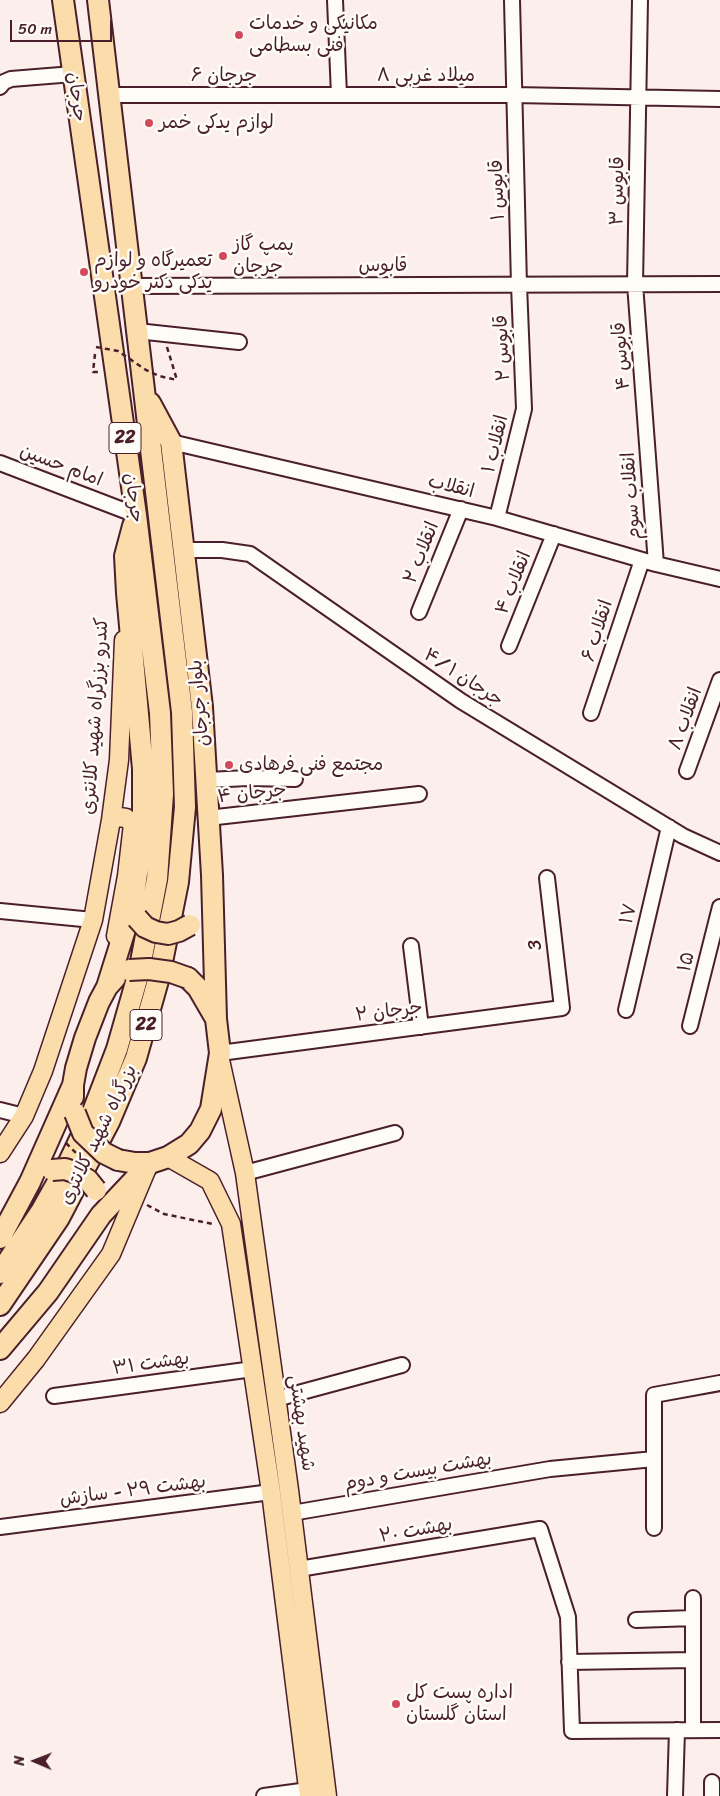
<!DOCTYPE html>
<meta charset="utf-8">
<style>
body{margin:0}
#map{position:relative;width:720px;height:1796px;overflow:hidden;background:#fcefeb;font-family:Sriracha,sans-serif}
canvas{display:block}
.north{position:absolute;left:10px;top:1736px;width:50px;height:50px;-webkit-text-stroke:4px #fdfcf7;paint-order:stroke;rotate:271deg;font-size:14px;font-weight:700;line-height:20px;text-align:center;color:#4a1f2b}
.north::after{content:'';display:block;margin:auto;width:18px;height:22px;background:#4a1f2b;clip-path:polygon(50% 0,100% 100%,50% 72%,0 100%)}
.scale{position:absolute;left:10px;top:20px;width:102px;height:22px;box-sizing:border-box;border:2px solid #4a1f2b;border-top:0;padding-left:6px;font-size:15px;line-height:18px;white-space:nowrap;color:#4a1f2b;-webkit-text-stroke:4px #fdfcf7;paint-order:stroke}
</style>
<div id="map">
<canvas width="720" height="1796"></canvas>
<div class="north">N</div>
<div class="scale">50 m</div>
</div>
<script>
const ctx = document.querySelector('canvas').getContext('2d');
ctx.lineJoin = 'round';
const poly = rows => new Path2D(rows.map(r => 'M' + r).join(''));
function trace(path, color, width, dash) { ctx.strokeStyle = color; ctx.lineWidth = width; ctx.lineCap = dash ? 'butt' : 'round'; ctx.setLineDash(dash || []); ctx.stroke(path); }
function label(font, color, halo, rows, align = 'center') {
  ctx.font = font + ' Sriracha,"Playpen Sans Arabic",sans-serif'; ctx.lineWidth = 5; ctx.setLineDash([]); ctx.textBaseline = 'middle'; ctx.strokeStyle = halo; ctx.fillStyle = color; for (const [text, x, y, turn = 0] of rows) {
    ctx.save(); ctx.translate(x, y); ctx.rotate((+turn || 0) * Math.PI / 180); ctx.textAlign = isNaN(turn) ? turn : align; if (halo) ctx.strokeText(text, 0, 0); ctx.fillText(text, 0, 0); ctx.restore();
  }
}
const minor = poly([
 [335,0,339,95],
 [640,0,635,284,656,564],
 [0,87,4,82,11,79,73,74],
 [109,95,514,95,720,99],
 [131,286,720,284],
 [137,331,239,342],
 [171,442,497,518,656,564,720,579],
 [0,463,136,515],
 [497,518,524,409,519,285,512,0],
 [184,550,222,550,250,554,461,701,683,836,720,853],
 [419,612,461,509],
 [509,646,554,534],
 [591,713,642,560],
 [687,771,720,680],
 [207,780,248,778,295,779],
 [208,818,419,794],
 [0,911,93,920],
 [411,946,421,1027],
 [626,1010,669,827],
 [690,1026,720,907],
 [220,1053,562,1008,547,878],
 [0,1110,24,1116],
 [245,1173,395,1133],
 [54,1396,253,1369],
 [276,1399,402,1365],
 [292,1513,550,1469,654,1459],
 [0,1527,271,1492],
 [654,1528,654,1395,720,1383],
 [299,1569,540,1529,568,1617,572,1731,720,1730],
 [636,1620,693,1618],
 [569,1662,693,1660],
 [693,1730,693,1598],
 [712,1782,712,1796],
 [264,1796,308,1790],
 [675,1796,677,1730]
]);
const major = poly([
 [111,820,119,817,126,818,133,824,127,876,116,936],
 [220,1060,245,1173,289,1490,327,1796],
 [0,1153,24,1116,43,1071,93,920,111,820,119,760,124,640],
 [168,1157,210,1181,231,1224,271,1492,309,1796],
 [0,1403,36,1359,111,1254,147,1168]
]);
const highway = poly([
 [150,403,171,442,202,707,212,875,216,1019],
 [107,987,132,907,143,833,143,769,127,593,125,556,133,526],
 [73,1097,73,1085,76,1068,85,1038,99,1002,107,987,115,978],
 [118,1160,135,1163,150,1163,168,1157,189,1144,200,1131,211,1109,220,1053,216,1019,198,988,188,978],
 [0,1238,30,1182,73,1085],
 [0,1273,42,1210,69,1162,92,1114,117,1049,139,972,157,879,163,794,160,713,136,515,63,0],
 [0,1305,59,1218,109,1122,136,1058,159,977,178,882,185,807,182,712,98,0],
 [0,1349,48,1292,101,1215,150,1163]
]);
trace(minor, '#4a1f2b', 18);
trace(major, '#4a1f2b', 21);
trace(highway, '#4a1f2b', 24);
trace(poly([
 [167,347,177,380],
 [95,354,93,372,99,372],
 [147,1205,164,1214,213,1224]
]), '#4a1f2b', 2.5, [5, 4]);
trace(minor, '#fdfcf7', 14);
trace(major, '#fbddab', 18);
trace(highway, '#fbddab', 20);
const highwayBridge = poly([
 [137,918,145,927,156,932,168,934,179,931,190,925],
 [129,970,149,969,171,972,188,978],
 [75,1113,83,1133,104,1153,118,1160],
 [52,1170,65,1169,77,1173,88,1180,96,1190]
]);
trace(highwayBridge, '#4a1f2b', 24, []);
trace(poly([
 [96,347,118,351,146,370,159,376,177,380],
 [66,1143,78,1155]
]), '#4a1f2b', 2.5, [5, 4]);
trace(highwayBridge, '#fbddab', 20);
for (const [x, y, r, color] of [
 [239,35,5,"#d1495b"],
 [149,123,5,"#d1495b"],
 [223,256,5,"#d1495b"],
 [84,272,5,"#d1495b"],
 [229,765,5,"#d1495b"],
 [396,1704,5,"#d1495b"]
]) { const dot = new Path2D(); dot.arc(x, y, r, 0, 2 * Math.PI); ctx.fillStyle = color; ctx.fill(dot); trace(dot, '#fdfcf7', 2); }
for (const [x, y, w] of [
 [125,438,32],
 [146,1025,32]
]) { const box = new Path2D(); box.roundRect(x - w / 2, y - 15.5, w, 31, 4); ctx.fillStyle = '#fdfcf7'; ctx.fill(box); trace(box, '#4a1f2b', 1); }
label('bold 18px', '#4a1f2b', null, [
 ["22",125,438],
 ["22",146,1025]
]);
label('19px', '#4a1f2b', '#fdfcf7', [
 ["مکانیکی و خدمات",249,24],
 ["فنی بسطامی",249,46],
 ["لوازم یدکی خمر",159,123],
 ["پمپ گاز",233,245],
 ["جرجان",233,267],
 ["تعمیرگاه و لوازم",94,261],
 ["یدکی دکتر خودرو",94,283],
 ["مجتمع فنی فرهادی",239,765],
 ["اداره پست کل",406,1693],
 ["استان گلستان",406,1715]
], 'left');
label('19px', '#4a1f2b', '#fdfcf7', [
 ["جرجان ۶",224,76],
 ["۸ میلاد غربی",426,76],
 ["جرجان",76,97,82],
 ["۱ قابوس",498,190,-92],
 ["۳ قابوس",618,191,-89],
 ["قابوس",383,266],
 ["۲ قابوس",503,348,-92],
 ["۴ قابوس",622,356,-94],
 ["انقلاب ۱",496,444,-76],
 ["امام حسین",61,466,21],
 ["انقلاب",451,487,14],
 ["انقلاب سوم",632,496,-94],
 ["جرجان",133,498,82],
 ["۲ انقلاب",422,553,-68],
 ["۴ انقلاب",514,583,-68],
 ["۶ انقلاب",598,631,-72],
 ["جرجان ۱ /۴",463,678,33],
 ["بلوار جرجان",200,703,-95],
 ["کندرو بزرگراه شهید کلانتری",96,716,-86],
 ["۸ انقلاب",686,719,-70],
 ["۴ جرجان",252,794,-6],
 ["۱۷",629,914,-77],
 ["3",536,945,-97],
 ["۱۵",687,962,-76],
 ["جرجان ۲",389,1012,-7],
 ["بزرگراه شهید کلانتری",99,1135,-64],
 ["بهشت ۳۱",151,1364,-8],
 ["شهید بهشتی",301,1423,82],
 ["بهشت بیست و دوم",418,1472,-10],
 ["بهشت ۲۹ - سازش",133,1491,-7],
 ["بهشت ۲۰",416,1531,-10]
]);
</script>
